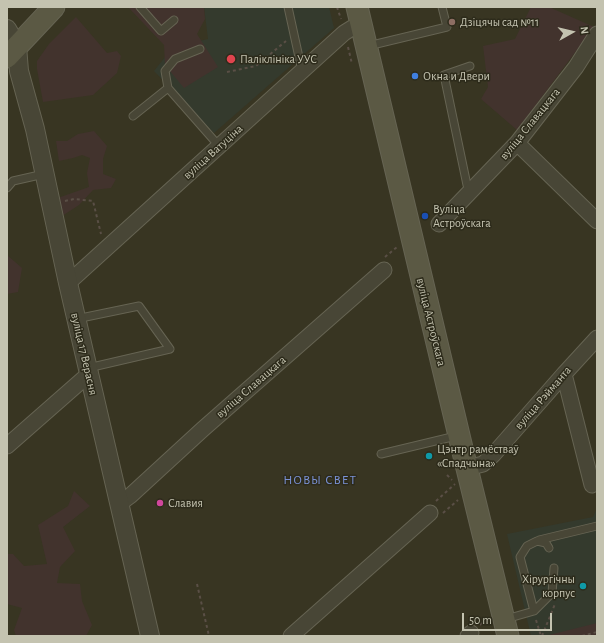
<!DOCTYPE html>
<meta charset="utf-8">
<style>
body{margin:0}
#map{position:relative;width:604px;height:643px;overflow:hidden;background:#383522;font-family:"Alegreya Sans",sans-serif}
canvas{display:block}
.frame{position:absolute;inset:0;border:8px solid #c4c3b0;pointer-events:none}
.north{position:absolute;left:552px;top:12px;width:40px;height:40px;-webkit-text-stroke:3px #2d2b1b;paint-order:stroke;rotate:82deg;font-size:11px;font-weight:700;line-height:16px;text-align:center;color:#c4c3b0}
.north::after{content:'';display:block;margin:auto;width:14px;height:18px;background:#c4c3b0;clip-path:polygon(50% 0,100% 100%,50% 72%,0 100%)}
.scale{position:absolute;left:462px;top:613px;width:90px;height:18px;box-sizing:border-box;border:2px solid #c4c3b0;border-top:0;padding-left:5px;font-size:12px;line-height:14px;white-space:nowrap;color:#c4c3b0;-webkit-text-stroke:3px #2d2b1b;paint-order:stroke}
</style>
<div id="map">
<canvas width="604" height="643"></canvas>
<div class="frame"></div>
<div class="north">N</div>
<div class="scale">50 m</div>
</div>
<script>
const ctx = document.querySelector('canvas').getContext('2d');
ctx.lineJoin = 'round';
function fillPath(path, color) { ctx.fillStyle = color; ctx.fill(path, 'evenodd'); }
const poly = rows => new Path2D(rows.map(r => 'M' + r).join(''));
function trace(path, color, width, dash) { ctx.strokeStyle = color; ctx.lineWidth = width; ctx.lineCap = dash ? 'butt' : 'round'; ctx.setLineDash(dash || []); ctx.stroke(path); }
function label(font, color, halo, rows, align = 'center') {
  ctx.font = font + ' "Alegreya Sans",sans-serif'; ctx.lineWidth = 3; ctx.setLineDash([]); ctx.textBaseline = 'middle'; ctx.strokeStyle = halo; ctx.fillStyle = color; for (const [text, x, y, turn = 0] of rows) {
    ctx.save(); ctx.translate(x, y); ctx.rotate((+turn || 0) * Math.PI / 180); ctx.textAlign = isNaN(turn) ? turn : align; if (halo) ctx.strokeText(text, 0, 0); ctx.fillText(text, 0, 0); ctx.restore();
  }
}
fillPath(poly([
 [204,7,329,7,334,28,214,133,154,71,173,47,208,39],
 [597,508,597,636,531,636,507,534,593,517]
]), '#343a2d');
fillPath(poly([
 [128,7,204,7,205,19,197,34,218,67,184,88,165,65,164,45],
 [531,7,549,7,594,27,517,130,481,99,488,87,483,46,515,39],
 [76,17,107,53,117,51,121,56,117,73,93,95,43,102,37,69,37,61,49,44],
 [94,131,107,146,103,159,103,174,116,179,111,188,93,190,79,205,62,216,55,199,89,187,87,173,90,158,82,155,73,158,59,161,56,141,67,141,78,134],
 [7,255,22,268,18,292,7,294],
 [74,491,90,506,63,527,75,551,60,567,57,583,80,584,82,601,92,625,86,636,16,636,14,630,22,608,7,604,7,554,13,554,24,566,47,564,38,525,68,506],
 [597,623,597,636,545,636]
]), '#42332d');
const service = poly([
 [140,7,161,31,174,20],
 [288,7,302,71],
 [368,46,447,27,442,7],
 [470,66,444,75,467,185,472,189],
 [168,88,165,71,175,59,200,49],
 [133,116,168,88,219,146],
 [7,188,13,181,44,174],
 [76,319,139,306,170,349,88,368],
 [381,454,456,436],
 [539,540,597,526],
 [549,548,546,543,537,541,527,546,520,557,534,611,552,593,554,568],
 [506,619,534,611]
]);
const minor = poly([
 [517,143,597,221],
 [439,224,517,143,576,67,597,34],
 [68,283,344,33,352,28,361,26],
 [564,374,592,485],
 [7,446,89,374],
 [467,468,483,464,493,455,564,374,597,338],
 [119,504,130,496,203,429,384,270],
 [291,636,430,513],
 [468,636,471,633]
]);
const tertiary = poly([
 [7,29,17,46,19,71,35,129,68,283,150,636]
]);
const secondary = poly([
 [357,7,462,448,508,636],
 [7,57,54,7]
]);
trace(service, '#666453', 9);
trace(minor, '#666453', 17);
trace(tertiary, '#666453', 20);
trace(secondary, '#666453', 23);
trace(poly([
 [337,7,341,19],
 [348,47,352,64],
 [227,72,256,66,286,41],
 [65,201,74,199,93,201,101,234],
 [385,257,397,247],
 [447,475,452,480],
 [436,501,455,484],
 [443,513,458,500],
 [197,584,209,636],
 [536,620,541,636],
 [480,625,486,619],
 [542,636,555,604],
 [582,636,597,632]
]), '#5a4f46', 2, [3, 3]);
trace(service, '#484636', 7);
trace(minor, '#484636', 15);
trace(tertiary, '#484636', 18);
trace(secondary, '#5b5944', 21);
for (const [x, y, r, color] of [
 [452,22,4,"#8d6e63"],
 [231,59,5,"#e0444e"],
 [415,76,4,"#3f7fe0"],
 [425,216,4,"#1a4fb4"],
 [429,456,4,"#0f9aa8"],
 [160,503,4,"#d1479c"],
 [583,586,4,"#0f9aa8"]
]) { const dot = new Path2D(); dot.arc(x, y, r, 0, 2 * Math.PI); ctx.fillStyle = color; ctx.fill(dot); trace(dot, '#2d2b1b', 1.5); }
label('12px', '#c4c3b0', '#2d2b1b', [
 ["Дзіцячы сад №11",460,22],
 ["Паліклініка УУС",240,59],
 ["Окна и Двери",423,76],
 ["Вуліца",433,209],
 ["Астроўскага",433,223],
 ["Цэнтр рамёстваў",437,449],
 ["«Спадчына»",437,463],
 ["Славия",168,503],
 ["Хірургічны",575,579,"right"],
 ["корпус",575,593,"right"]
], 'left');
label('12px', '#c4c3b0', '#2d2b1b', [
 ["вуліца Славацкага",530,124,-51],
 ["вуліца Ватуціна",213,152,-42],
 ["вуліца Астроўскага",431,322,76],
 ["вуліца 17 Верасня",84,354,77],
 ["вуліца Славацкага",251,387,-41],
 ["вуліца Рэйманта",543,398,-49]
]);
ctx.letterSpacing = '1px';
label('13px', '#7a91d4', '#2d2b1b', [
 ["НОВЫ СВЕТ",320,480]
]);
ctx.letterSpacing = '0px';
</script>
